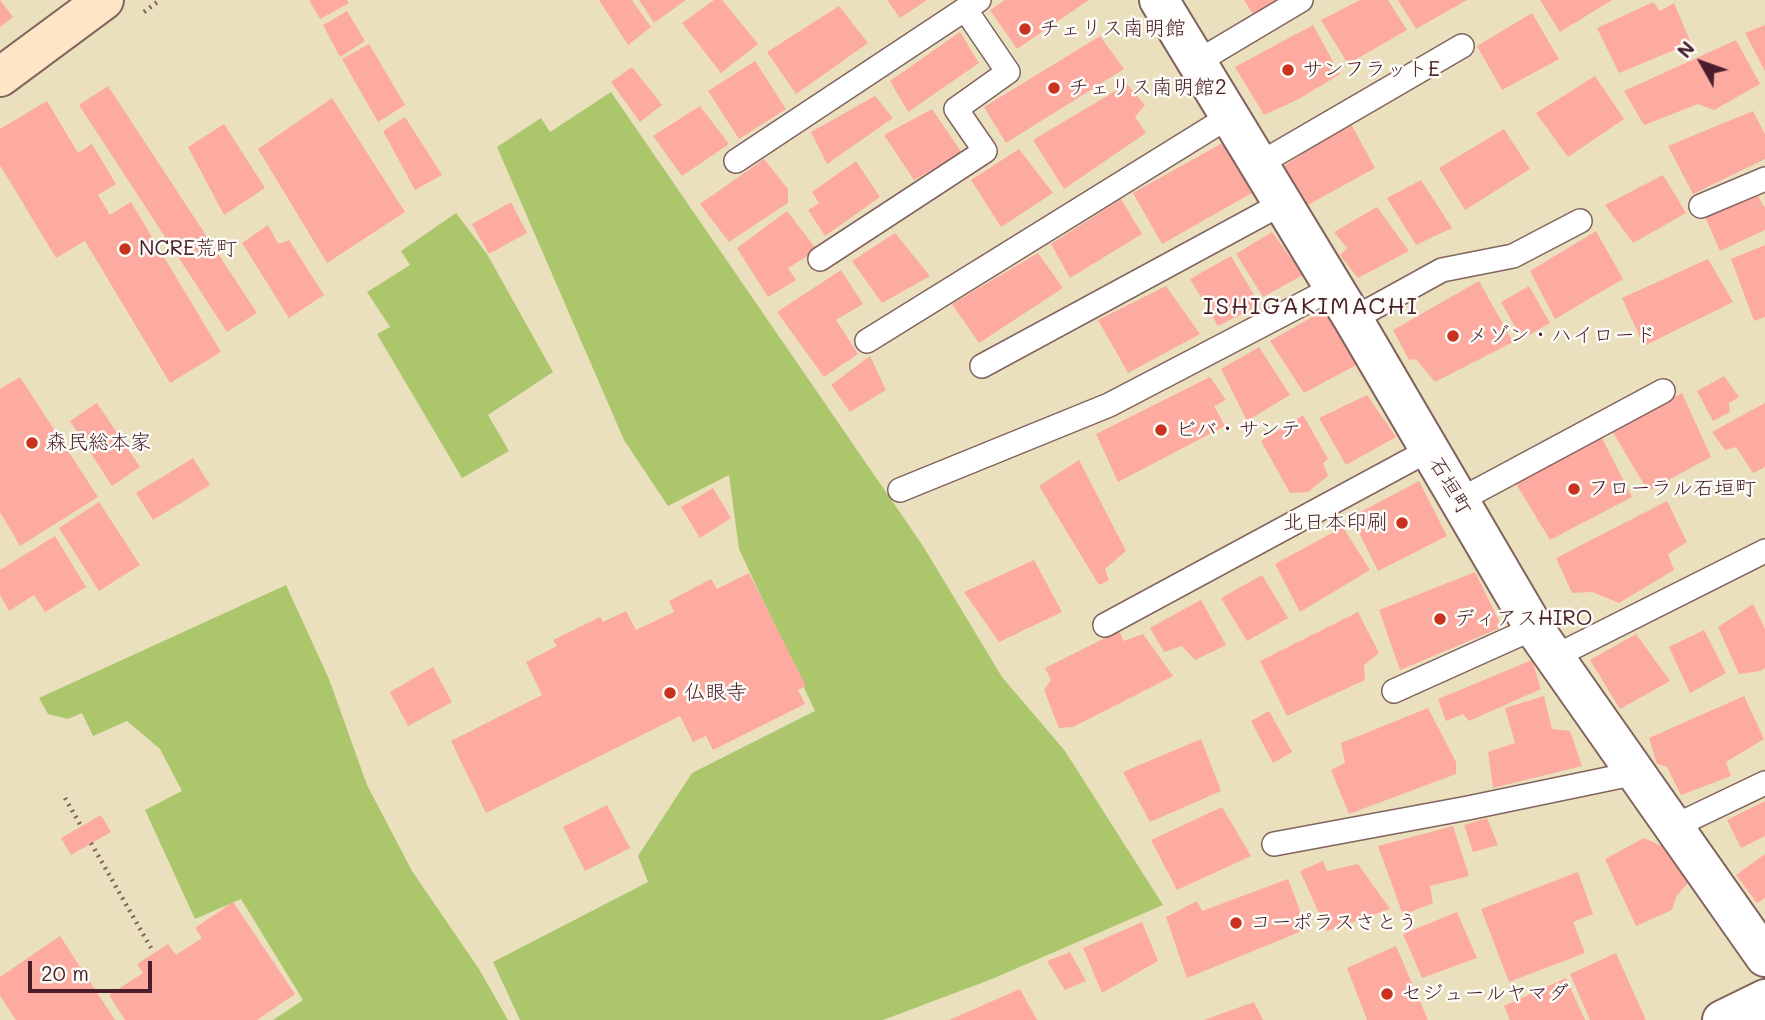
<!DOCTYPE html>
<meta charset="utf-8">
<style>
body{margin:0}
#map{position:relative;width:1765px;height:1020px;overflow:hidden;background:#eae0be;font-family:Mali,sans-serif}
canvas{display:block}
.north{position:absolute;left:1667px;top:28px;width:70px;height:70px;-webkit-text-stroke:5px #fdfcf7;paint-order:stroke;rotate:310deg;font-size:19px;font-weight:700;line-height:28px;text-align:center;color:#4a1f2b}
.north::after{content:'';display:block;margin:auto;width:24px;height:32px;background:#4a1f2b;clip-path:polygon(50% 0,100% 100%,50% 72%,0 100%)}
.scale{position:absolute;left:28px;top:961px;width:124px;height:32px;box-sizing:border-box;border:4px solid #4a1f2b;border-top:0;padding-left:9px;font-size:21px;line-height:24px;white-space:nowrap;color:#4a1f2b;-webkit-text-stroke:5px #fdfcf7;paint-order:stroke}
</style>
<div id="map">
<canvas width="1765" height="1020"></canvas>
<div class="north">N</div>
<div class="scale">20 m</div>
</div>
<script>
const ctx = document.querySelector('canvas').getContext('2d');
ctx.lineJoin = 'round';
function fillPath(path, color) { ctx.fillStyle = color; ctx.fill(path, 'evenodd'); }
const poly = rows => new Path2D(rows.map(r => 'M' + r).join(''));
function trace(path, color, width, dash) { ctx.strokeStyle = color; ctx.lineWidth = width; ctx.lineCap = dash ? 'butt' : 'round'; ctx.setLineDash(dash || []); ctx.stroke(path); }
function label(font, color, halo, rows, align = 'center') {
  ctx.font = font + ' Mali,"Klee One",sans-serif'; ctx.lineWidth = 5; ctx.setLineDash([]); ctx.textBaseline = 'middle'; ctx.strokeStyle = halo; ctx.fillStyle = color; for (const [text, x, y, turn = 0] of rows) {
    ctx.save(); ctx.translate(x, y); ctx.rotate((+turn || 0) * Math.PI / 180); ctx.textAlign = isNaN(turn) ? turn : align; if (halo) ctx.strokeText(text, 0, 0); ctx.fillText(text, 0, 0); ctx.restore();
  }
}
fillPath(poly([
 [611,92,923,546,1002,677,1065,751,1163,905,992,979,883,1020,520,1020,493,962,648,882,638,856,692,773,815,711,739,549,729,475,668,506,624,440,497,147,541,118,550,132],
 [456,213,487,254,553,372,488,415,509,451,462,478,377,334,390,327,367,292,410,265,401,251],
 [286,585,329,679,367,785,412,871,479,969,508,1020,273,1020,303,1000,241,899,195,919,145,810,182,791,160,749,127,721,93,736,82,713,68,719,48,714,39,698]
]), '#acc66c');
fillPath(poly([
 [0,0,13,17,0,27],
 [309,0,347,0,349,3,320,19],
 [599,0,632,0,651,27,628,45],
 [639,0,686,0,654,23],
 [714,0,722,0,758,44,721,73,682,23],
 [887,0,927,0,900,18],
 [1005,0,1089,0,1017,49,990,10],
 [1244,0,1282,0,1254,16],
 [1360,0,1388,0,1407,30,1348,64,1321,20],
 [1398,0,1467,0,1416,29],
 [1540,0,1612,0,1560,32],
 [1653,2,1660,11,1674,3,1691,43,1619,73,1597,28],
 [839,6,868,43,796,94,767,52],
 [347,11,365,41,340,57,323,25],
 [1532,13,1559,59,1502,90,1477,46],
 [1313,25,1340,74,1299,99,1264,115,1235,67],
 [1765,25,1765,71,1745,33],
 [960,32,979,63,908,112,890,81],
 [1100,36,1124,69,1006,143,984,107],
 [1736,40,1760,84,1714,110,1698,104,1644,125,1624,91],
 [369,44,405,105,378,122,342,59],
 [755,61,786,109,739,139,708,91],
 [632,67,662,105,640,122,611,82],
 [1595,76,1624,119,1568,157,1536,113],
 [1127,84,1145,105,1135,117,1146,133,1064,189,1033,140],
 [108,86,257,313,227,332,79,105],
 [875,96,893,118,827,164,811,132],
 [332,98,405,212,327,263,258,149],
 [47,101,78,153,92,144,116,184,98,195,110,215,131,202,221,352,170,383,85,241,56,258,0,165,0,129],
 [700,106,729,144,682,176,653,136],
 [932,109,962,153,914,180,884,135],
 [1753,111,1765,134,1765,159,1693,194,1668,146],
 [405,117,442,175,415,190,383,131],
 [1350,122,1375,168,1308,205,1284,166],
 [224,124,265,188,224,215,188,147],
 [1504,129,1530,169,1465,210,1439,168],
 [1224,142,1252,193,1162,244,1133,193],
 [1019,149,1053,193,1001,227,971,180],
 [764,159,788,189,788,203,729,242,700,204],
 [856,161,880,197,825,236,808,210,819,203,812,192],
 [1663,175,1686,213,1633,243,1605,205],
 [1421,180,1452,228,1416,245,1387,198],
 [1758,196,1765,208,1765,230,1720,251,1705,217],
 [1121,199,1142,234,1070,278,1051,244],
 [511,202,527,233,489,254,472,224],
 [1377,207,1409,251,1358,278,1340,255,1347,248,1334,232],
 [787,211,817,250,788,268,796,280,768,297,737,248],
 [268,225,278,244,289,240,324,295,289,318,242,243],
 [1596,231,1623,279,1555,319,1530,271],
 [1272,232,1303,275,1263,297,1236,254],
 [895,233,930,276,882,303,852,261],
 [1765,245,1765,317,1754,321,1731,259],
 [1038,253,1063,288,979,343,952,304],
 [1231,256,1260,305,1218,326,1190,279],
 [1708,259,1733,302,1644,346,1622,298],
 [841,270,863,304,836,320,858,354,824,377,777,312],
 [1479,281,1513,342,1435,382,1416,359,1409,360,1393,330],
 [1166,286,1200,334,1128,373,1098,320],
 [1529,286,1550,323,1522,339,1501,302],
 [1326,309,1360,363,1304,393,1270,341],
 [1259,347,1290,395,1247,421,1221,369],
 [870,356,886,390,850,412,831,385],
 [1724,376,1739,397,1729,403,1730,412,1713,421,1697,391],
 [20,377,98,497,20,546,0,512,0,389],
 [1210,377,1226,400,1214,406,1225,426,1118,482,1096,434],
 [1682,393,1711,457,1648,491,1612,431],
 [1367,395,1396,437,1346,465,1319,418],
 [97,403,140,467,112,486,70,421],
 [1765,403,1765,467,1753,473,1736,447,1725,450,1712,432],
 [1303,415,1328,459,1323,463,1328,476,1308,492,1290,493,1261,441],
 [1601,436,1632,497,1550,540,1515,482],
 [193,458,210,485,153,520,136,493],
 [1079,460,1126,551,1105,569,1109,580,1099,585,1039,486],
 [1419,481,1447,536,1378,571,1351,517],
 [713,488,731,518,700,538,681,507],
 [1667,501,1687,542,1668,554,1674,570,1619,603,1592,592,1572,593,1556,558],
 [99,502,140,565,99,591,59,528],
 [1343,527,1370,570,1300,612,1275,564],
 [55,536,86,587,45,612,34,595,9,611,0,595,0,570],
 [1034,560,1062,612,999,642,964,592],
 [1475,572,1502,627,1400,670,1379,610],
 [749,573,806,686,798,690,805,704,713,750,706,736,693,742,680,716,486,813,451,741,542,695,526,662,557,646,553,640,600,617,603,622,626,611,636,630,674,612,669,601,711,579,717,589],
 [1262,575,1288,618,1247,641,1221,598],
 [1201,600,1226,645,1195,660,1182,646,1164,652,1150,628],
 [1753,604,1765,629,1765,668,1760,671,1739,674,1718,627],
 [1358,612,1379,653,1364,665,1365,680,1287,716,1260,661],
 [1704,630,1726,673,1690,693,1669,647],
 [1119,631,1124,641,1143,634,1173,676,1073,727,1059,728,1044,690,1051,680,1045,668],
 [1636,634,1670,681,1620,709,1590,660],
 [1532,660,1541,689,1469,721,1463,714,1446,721,1438,699],
 [433,667,452,702,408,726,390,692],
 [1544,696,1552,729,1570,731,1582,766,1493,788,1488,752,1515,743,1505,708],
 [1744,696,1764,739,1726,762,1731,776,1681,795,1667,767,1657,764,1649,738],
 [1428,708,1456,762,1456,774,1349,814,1331,770,1345,763,1341,743],
 [1269,711,1292,752,1273,763,1251,721],
 [1201,739,1221,791,1150,822,1123,772],
 [1765,801,1765,836,1741,848,1727,820],
 [607,805,630,848,585,871,563,827],
 [1222,807,1251,856,1177,890,1151,840],
 [101,815,111,832,71,855,61,838],
 [1487,818,1498,845,1473,852,1464,825],
 [1453,826,1469,876,1430,886,1433,903,1403,915,1378,846],
 [1644,838,1670,850,1691,879,1676,897,1672,910,1636,926,1605,859],
 [1765,854,1765,898,1757,903,1736,875],
 [1323,861,1327,871,1358,864,1390,909,1327,931,1300,871],
 [1578,872,1593,914,1573,922,1585,953,1509,982,1481,909],
 [1288,879,1307,929,1187,978,1166,917,1197,901,1202,911],
 [233,902,295,994,257,1020,125,1020,109,995,143,973,137,964,168,944,176,955,202,938,195,928],
 [1457,912,1477,958,1422,978,1403,934],
 [1142,922,1158,961,1102,993,1083,948],
 [60,936,115,1020,16,1020,0,996,0,977],
 [1396,946,1428,1020,1367,1020,1347,968],
 [1070,952,1086,981,1065,990,1047,961],
 [1616,953,1646,1020,1590,1020,1570,974],
 [1566,978,1585,1020,1510,1020,1504,1006],
 [1020,989,1037,1020,949,1020],
 [1254,1002,1263,1020,1204,1020]
]), '#fdaba0');
const lane = poly([
 [1197,62,1301,0],
 [736,161,979,0],
 [1259,164,1462,46],
 [1701,206,1765,179],
 [820,259,985,151,956,109,1008,72,965,9],
 [1353,319,1442,270,1513,256,1580,221],
 [867,341,1230,116],
 [982,366,1283,203],
 [900,490,1109,405,1333,288],
 [1458,501,1663,391],
 [1105,625,1429,450],
 [1554,657,1765,551],
 [1394,691,1534,628],
 [1675,826,1765,783],
 [1274,844,1468,808,1622,776,1634,771]
]);
const street = poly([
 [1159,0,1353,319,1534,628,1765,957],
 [1722,1020,1765,999]
]);
const secondary = poly([
 [0,77,104,0]
]);
trace(lane, '#82635e', 26);
trace(street, '#82635e', 42);
trace(secondary, '#82635e', 42);
trace(poly([
 [144,12,160,0],
 [65,798,81,826],
 [91,843,151,948]
]), '#82635e', 4.5, [2, 5]);
trace(lane, '#fff', 23);
trace(street, '#fff', 38);
trace(secondary, '#fde5c5', 38);
for (const [x, y, r, color] of [
 [1025,29,7,"#c8321e"],
 [1288,70,7,"#c8321e"],
 [1054,88,7,"#c8321e"],
 [125,249,7,"#c8321e"],
 [1453,336,7,"#c8321e"],
 [1161,430,7,"#c8321e"],
 [32,443,7,"#c8321e"],
 [1574,489,7,"#c8321e"],
 [1402,523,7,"#c8321e"],
 [1440,619,7,"#c8321e"],
 [670,693,7,"#c8321e"],
 [1236,923,7,"#c8321e"],
 [1387,994,7,"#c8321e"]
]) { const dot = new Path2D(); dot.arc(x, y, r, 0, 2 * Math.PI); ctx.fillStyle = color; ctx.fill(dot); trace(dot, '#fdfcf7', 2.5); }
label('21px', '#4a1f2b', '#fdfcf7', [
 ["チェリス南明館",1039,29],
 ["サンフラットE",1302,70],
 ["チェリス南明館2",1068,88],
 ["NCRE荒町",139,249],
 ["メゾン・ハイロード",1467,336],
 ["ビバ・サンテ",1175,430],
 ["森民総本家",46,443],
 ["フローラル石垣町",1588,489],
 ["北日本印刷",1388,523,"right"],
 ["ディアスHIRO",1454,619],
 ["仏眼寺",684,693],
 ["コーポラスさとう",1250,923],
 ["セジュールヤマダ",1401,994]
], 'left');
label('21px', '#4a1f2b', '#fdfcf7', [
 ["石垣町",1450,486,60]
]);
ctx.letterSpacing = '2px';
label('24px', '#4a1f2b', '#fdfcf7', [
 ["ISHIGAKIMACHI",1311,307]
]);
ctx.letterSpacing = '0px';
</script>
